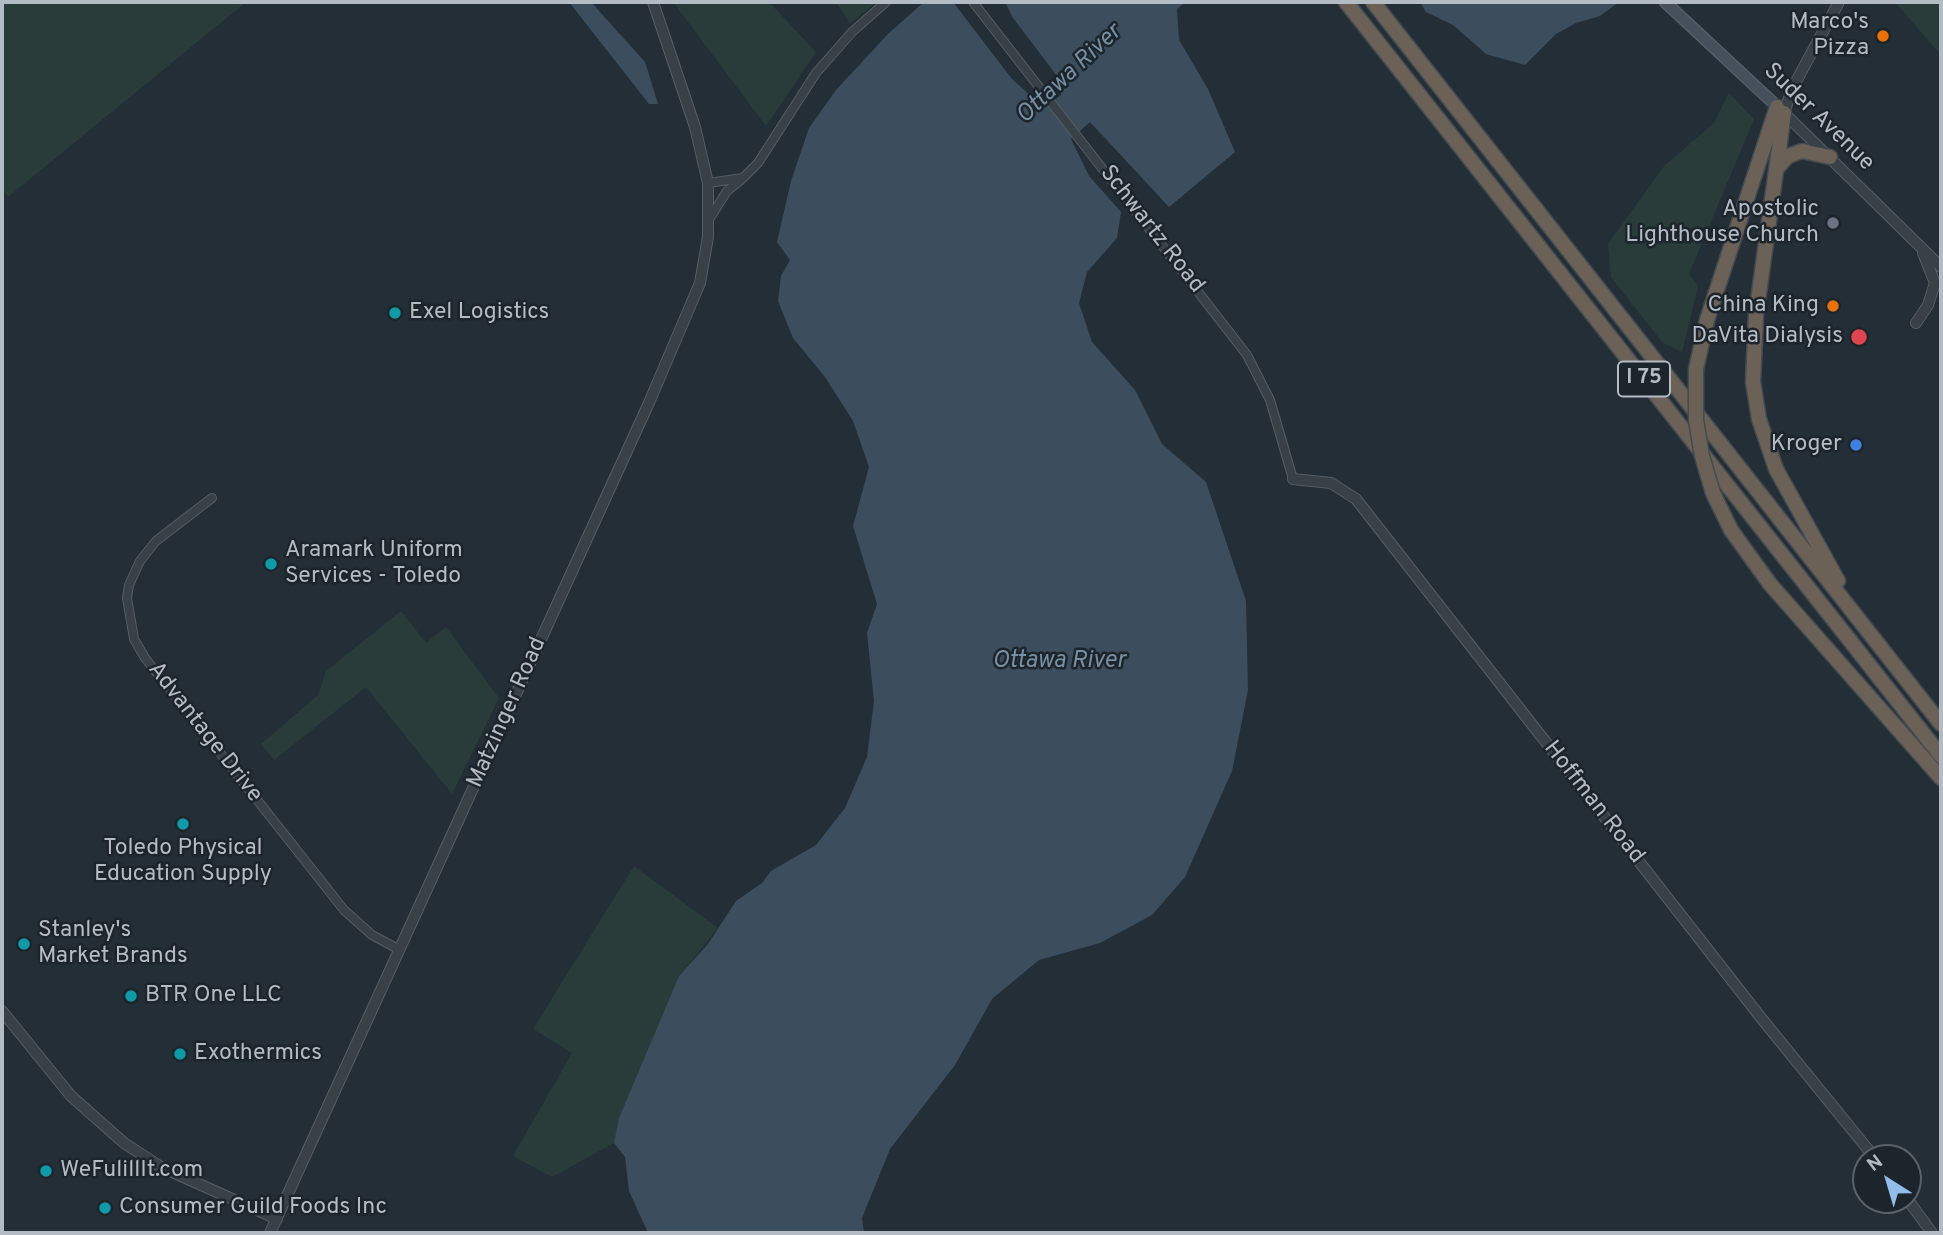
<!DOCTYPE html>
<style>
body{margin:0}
#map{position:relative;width:1943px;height:1235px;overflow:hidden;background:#242e37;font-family:Overpass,sans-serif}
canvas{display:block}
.frame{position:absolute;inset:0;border:4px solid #b3bbc4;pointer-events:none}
.north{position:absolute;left:1852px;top:1144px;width:70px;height:70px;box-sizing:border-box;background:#1d252c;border:2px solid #596169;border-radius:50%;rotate:323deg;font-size:19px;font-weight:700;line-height:28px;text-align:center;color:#b3bbc4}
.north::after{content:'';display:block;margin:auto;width:24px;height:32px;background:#92bdea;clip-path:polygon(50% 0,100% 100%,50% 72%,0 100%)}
</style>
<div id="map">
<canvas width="1943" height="1235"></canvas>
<div class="frame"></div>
<div class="north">N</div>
</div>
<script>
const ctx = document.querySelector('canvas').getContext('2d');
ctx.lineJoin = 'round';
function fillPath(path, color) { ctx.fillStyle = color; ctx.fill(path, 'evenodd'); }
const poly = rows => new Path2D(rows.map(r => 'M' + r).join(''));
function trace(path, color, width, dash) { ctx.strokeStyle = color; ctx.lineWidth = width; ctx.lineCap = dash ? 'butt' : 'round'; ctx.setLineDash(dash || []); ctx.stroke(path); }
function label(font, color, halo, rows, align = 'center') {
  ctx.font = font + ' Overpass,sans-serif'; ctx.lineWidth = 5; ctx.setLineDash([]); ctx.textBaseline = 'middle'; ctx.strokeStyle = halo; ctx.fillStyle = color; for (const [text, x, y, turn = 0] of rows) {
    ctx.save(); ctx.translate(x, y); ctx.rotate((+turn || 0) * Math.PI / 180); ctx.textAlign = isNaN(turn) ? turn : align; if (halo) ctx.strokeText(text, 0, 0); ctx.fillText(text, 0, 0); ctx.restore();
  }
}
fillPath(poly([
 [2,2,246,2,8,197,2,189],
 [673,2,769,2,816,52,766,126],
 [836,2,877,2,850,24],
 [1895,2,1941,2,1941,55],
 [1729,93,1754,119,1689,274,1698,286,1682,352,1663,343,1611,277,1608,244,1664,166,1714,123],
 [401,611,426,643,446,627,499,698,452,794,366,687,274,760,261,744,318,695,326,671],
 [634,866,718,928,679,976,620,1118,614,1143,552,1177,513,1156,572,1053,533,1029]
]), '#293c3a');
fillPath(poly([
 [569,2,591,2,645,62,658,104,649,104],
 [924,2,953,2,1012,79,1044,108,1061,95,1057,76,1013,18,1005,2,1186,2,1177,9,1179,40,1208,89,1235,152,1169,207,1090,122,1071,139,1089,176,1121,212,1117,238,1087,272,1079,303,1092,342,1135,390,1162,444,1206,482,1246,601,1248,690,1232,771,1185,877,1152,915,1100,943,1039,960,992,999,955,1065,890,1149,862,1218,864,1233,648,1233,629,1191,625,1157,614,1143,619,1118,679,976,708,944,736,901,762,883,771,871,816,845,845,808,867,757,874,701,867,633,877,604,853,526,869,467,853,421,825,377,793,338,778,301,781,276,790,260,777,242,791,181,809,128,836,90,888,34],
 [1420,2,1619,2,1600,16,1576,23,1556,34,1525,65,1486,54,1453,25,1426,12]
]), '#3c4e5e');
const minor = poly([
 [973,2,1247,355,1270,400,1293,479],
 [708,183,743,178,758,163,816,73,852,32,886,2],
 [708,221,727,191,741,180],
 [212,498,156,541,140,561,129,585,127,598,134,639,145,658,344,910,372,935,400,950]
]);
const tertiary = poly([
 [1839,2,1792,89,1784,113,1941,267],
 [1916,323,1928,305,1935,283,1923,253],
 [1293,479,1331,483,1356,499,1762,1019,1875,1158],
 [2,1011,71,1096,124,1143,161,1167,277,1219],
 [1908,1200,1932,1233],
 [270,1233,648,405,700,283,708,237,708,183,695,127,653,2]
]);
const secondary = poly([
 [1665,2,1782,111]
]);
const motorway = poly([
 [1346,2,1941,756],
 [1373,2,1941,724],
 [1784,113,1756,315,1753,382,1759,419,1776,469,1838,581],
 [1777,168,1788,156,1802,151,1830,157],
 [1696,369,1707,320,1777,107],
 [1713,493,1731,530,1770,584,1941,778]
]);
trace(minor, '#565e65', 10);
trace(tertiary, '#565e65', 12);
trace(secondary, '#565e65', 13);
trace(motorway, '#434b52', 17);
trace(minor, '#384048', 8);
trace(tertiary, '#384048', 10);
trace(secondary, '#46505a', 10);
trace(motorway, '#6c6156', 14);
const motorwayBridge = poly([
 [1696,369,1696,420,1702,456,1713,493]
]);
trace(motorwayBridge, '#434b52', 17, []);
trace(motorwayBridge, '#6c6156', 14);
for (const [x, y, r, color] of [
 [1883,36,7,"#e8710a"],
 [1833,223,7,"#6b7280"],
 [1833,306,7,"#e8710a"],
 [395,313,7,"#0f9aa8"],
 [1859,337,9,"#e0444e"],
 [1856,445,7,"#3f7fe0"],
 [271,564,7,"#0f9aa8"],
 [183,824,7,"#0f9aa8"],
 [24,944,7,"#0f9aa8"],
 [131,996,7,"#0f9aa8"],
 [180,1054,7,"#0f9aa8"],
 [46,1171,7,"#0f9aa8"],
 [105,1208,7,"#0f9aa8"]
]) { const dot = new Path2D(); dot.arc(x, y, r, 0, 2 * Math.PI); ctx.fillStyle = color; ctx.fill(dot); trace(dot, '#1d252c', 2.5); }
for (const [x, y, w] of [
 [1644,379,52]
]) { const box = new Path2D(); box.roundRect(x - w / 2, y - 17.5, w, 35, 5); ctx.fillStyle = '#1d252c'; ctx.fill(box); trace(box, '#b3bbc4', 2); }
label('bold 21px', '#b3bbc4', null, [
 ["I 75",1644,379]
]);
label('23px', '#b3bbc4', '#1d252c', [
 ["Marco's",1869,23,"right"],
 ["Pizza",1869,49,"right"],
 ["Apostolic",1819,210,"right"],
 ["Lighthouse Church",1819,236,"right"],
 ["China King",1819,306,"right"],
 ["Exel Logistics",409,313],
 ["DaVita Dialysis",1843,337,"right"],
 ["Kroger",1842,445,"right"],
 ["Aramark Uniform",285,551],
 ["Services - Toledo",285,577],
 ["Toledo Physical",183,849,"center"],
 ["Education Supply",183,875,"center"],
 ["Stanley's",38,931],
 ["Market Brands",38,957],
 ["BTR One LLC",145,996],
 ["Exothermics",194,1054],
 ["WeFulillIt.com",60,1171],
 ["Consumer Guild Foods Inc",119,1208]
], 'left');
label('23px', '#b3bbc4', '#1d252c', [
 ["Suder Avenue",1818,118,44],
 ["Schwartz Road",1151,230,52],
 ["Matzinger Road",508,713,-66],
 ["Advantage Drive",204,733,52],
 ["Hoffman Road",1593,803,52]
]);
label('italic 24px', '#778fa3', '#1d252c', [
 ["Ottawa River",1070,75,-43],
 ["Ottawa River",1059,662]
]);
</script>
